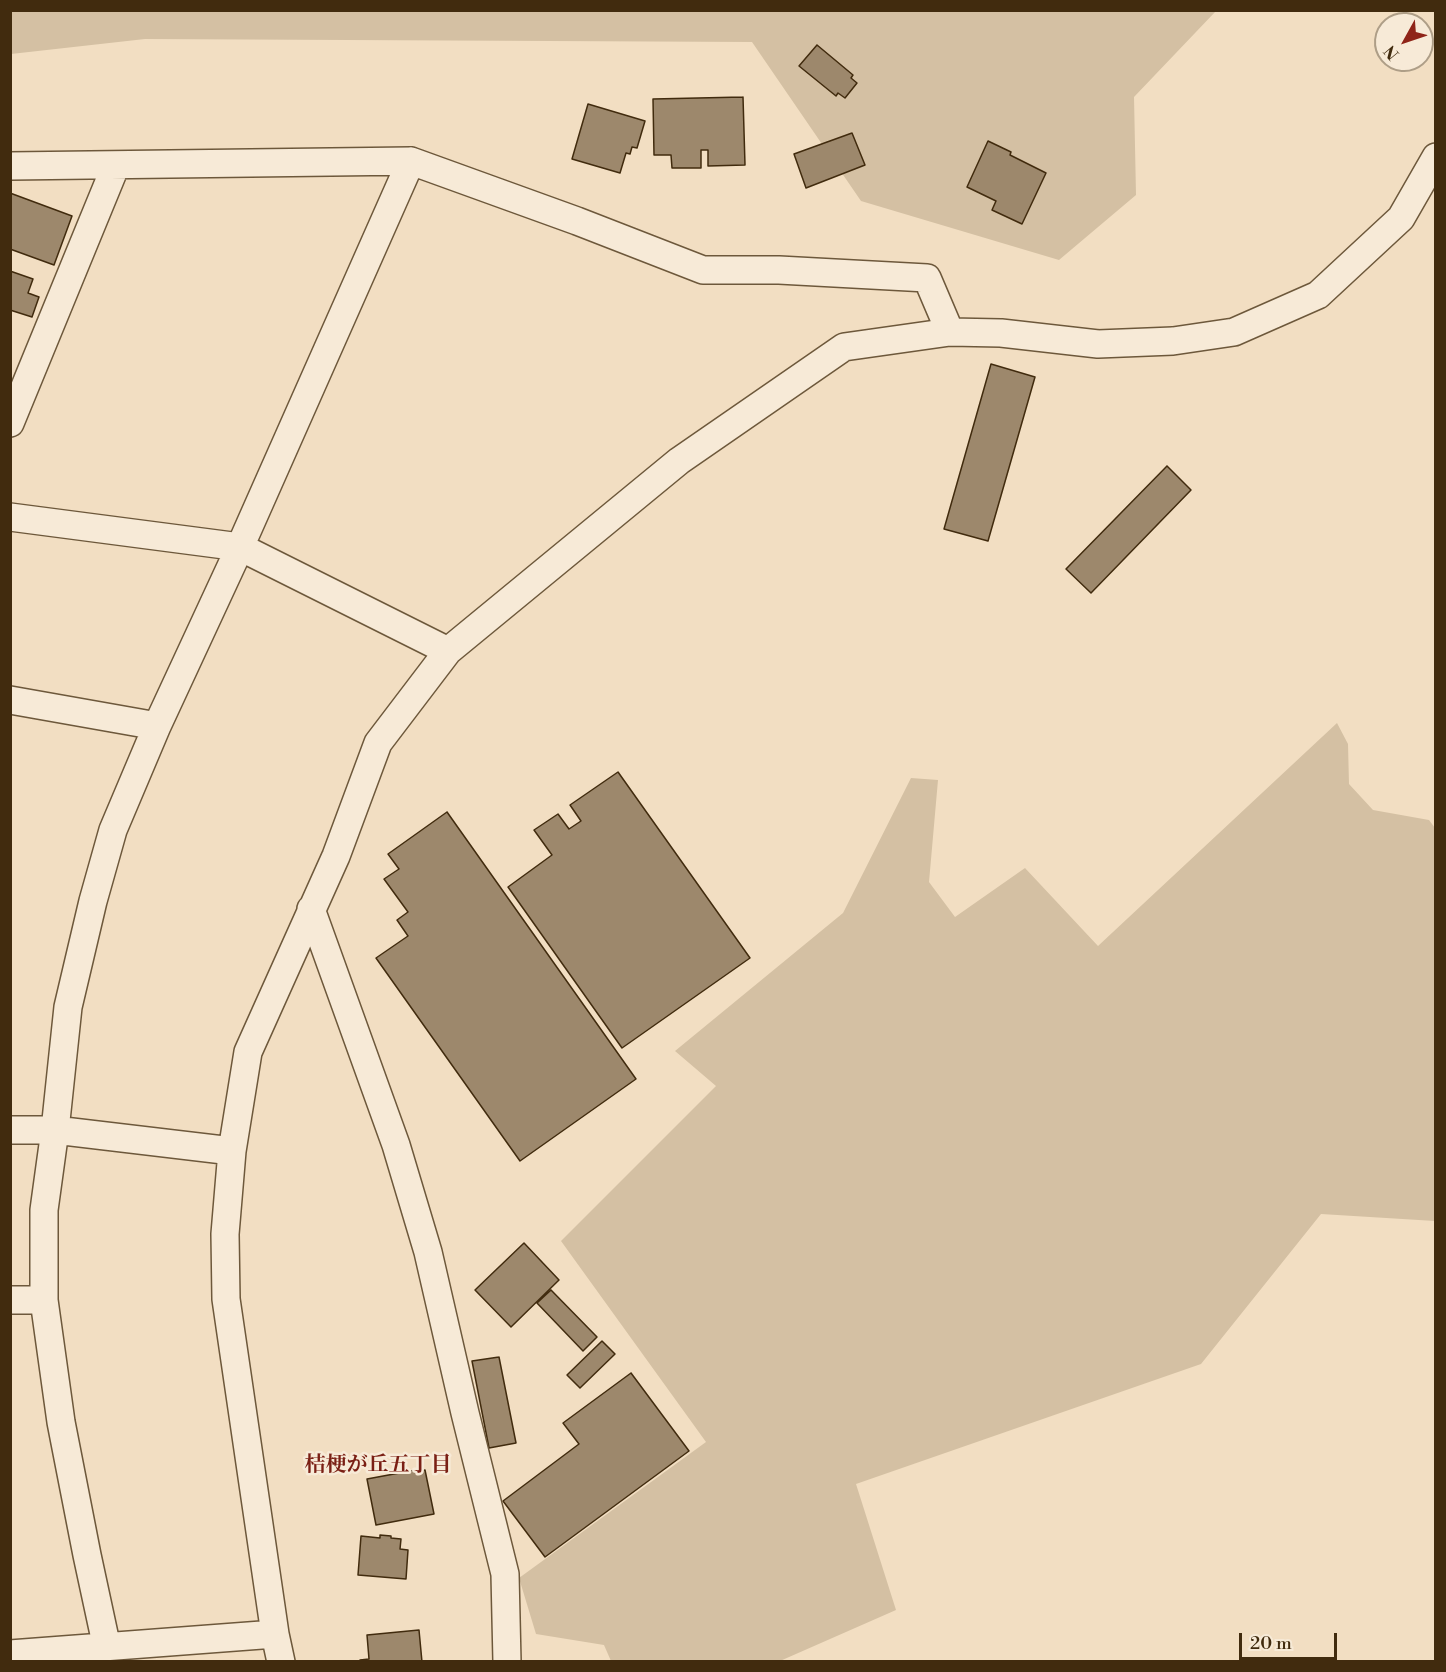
<!DOCTYPE html>
<meta charset="utf-8">
<style>
body{margin:0}
#map{position:relative;width:1446px;height:1672px;overflow:hidden;background:#f2dec2;font-family:"Libre Bodoni",serif}
canvas{display:block}
.frame{position:absolute;inset:0;border:12px solid #412b0e;pointer-events:none}
.north{position:absolute;left:1374px;top:12px;width:60px;height:60px;box-sizing:border-box;background:#f7ead7;border:2px solid #ae9e87;border-radius:50%;rotate:230deg;font-size:16px;font-weight:700;line-height:24px;text-align:center;color:#412b0e}
.north::after{content:'';display:block;margin:auto;width:21px;height:27px;background:#8f2418;clip-path:polygon(50% 0,100% 100%,50% 72%,0 100%)}
.scale{position:absolute;left:1239px;top:1633px;width:98px;height:27px;box-sizing:border-box;border:3px solid #412b0e;border-top:0;padding-left:8px;font-size:18px;line-height:21px;white-space:nowrap;color:#412b0e;-webkit-text-stroke:4px #f7ead7;paint-order:stroke}
</style>
<div id="map">
<canvas width="1446" height="1672"></canvas>
<div class="frame"></div>
<div class="north">N</div>
<div class="scale">20 m</div>
</div>
<script>
const ctx = document.querySelector('canvas').getContext('2d');
ctx.lineJoin = 'round';
function fillPath(path, color) { ctx.fillStyle = color; ctx.fill(path, 'evenodd'); }
const poly = rows => new Path2D(rows.map(r => 'M' + r).join(''));
function trace(path, color, width, dash) { ctx.strokeStyle = color; ctx.lineWidth = width; ctx.lineCap = dash ? 'butt' : 'round'; ctx.setLineDash(dash || []); ctx.stroke(path); }
function label(font, color, halo, rows, align = 'center') {
  ctx.font = font + ' "Libre Bodoni","Noto Serif JP",serif'; ctx.lineWidth = 5; ctx.setLineDash([]); ctx.textBaseline = 'middle'; ctx.strokeStyle = halo; ctx.fillStyle = color; for (const [text, x, y, turn = 0] of rows) {
    ctx.save(); ctx.translate(x, y); ctx.rotate((+turn || 0) * Math.PI / 180); ctx.textAlign = isNaN(turn) ? turn : align; if (halo) ctx.strokeText(text, 0, 0); ctx.fillText(text, 0, 0); ctx.restore();
  }
}
fillPath(poly([
 [10,11,1216,11,1134,97,1136,195,1059,260,861,201,752,42,145,39,11,54],
 [1337,723,1348,744,1349,784,1373,810,1429,820,1435,828,1435,1221,1321,1214,1201,1364,856,1484,896,1610,780,1661,611,1661,604,1645,536,1634,519,1578,706,1442,561,1241,716,1086,675,1051,843,913,911,778,938,780,929,882,955,917,1025,868,1098,946]
]), '#d4c0a3');
const building = poly([
 [817,45,853,75,851,78,857,83,845,98,838,93,836,96,799,66,817,45],
 [743,97,745,165,708,166,708,150,701,150,701,168,672,168,671,155,654,155,653,99,743,97],
 [588,104,645,121,637,148,632,147,630,154,626,153,620,173,572,159,588,104],
 [852,133,865,165,806,188,794,154,852,133],
 [988,141,1011,152,1010,155,1046,173,1022,224,992,210,996,201,967,187,988,141],
 [10,193,72,216,54,265,10,249,10,193],
 [10,271,33,279,28,293,39,297,32,317,10,310,10,271],
 [991,364,1035,377,988,541,944,529,991,364],
 [1167,466,1191,490,1091,593,1066,569,1167,466],
 [618,772,750,958,622,1048,508,887,552,855,534,830,558,814,569,829,581,821,570,805,618,772],
 [447,812,636,1079,520,1161,376,958,408,936,397,920,408,912,384,879,399,869,388,854,447,812],
 [524,1243,559,1280,511,1327,475,1290,524,1243],
 [551,1290,597,1337,583,1351,537,1303,551,1290],
 [602,1341,615,1354,580,1388,567,1375,602,1341],
 [499,1357,516,1443,489,1448,472,1361,499,1357],
 [631,1373,689,1451,545,1557,503,1501,579,1444,563,1423,631,1373],
 [421,1469,421,1471,425,1470,434,1514,376,1525,367,1479,421,1469],
 [380,1535,391,1536,391,1538,401,1539,400,1549,408,1550,406,1579,358,1575,361,1536,380,1538,380,1535],
 [419,1630,422,1662,360,1662,360,1660,369,1659,367,1635,419,1630]
]);
fillPath(building, '#9d886c');
trace(building, '#412b0e', 1.5);
const minor = poly([
 [10,166,411,161,577,221,703,270,779,270,927,278,950,332],
 [10,423,116,165],
 [10,517,240,547,448,651],
 [10,700,157,726],
 [311,909,396,1145,428,1252,465,1413,505,1574,507,1662],
 [10,1130,55,1130,232,1151],
 [10,1300,44,1300],
 [107,1648,87,1555,61,1422,44,1300,44,1210,55,1130,68,1007,93,901,113,830,157,726,240,547,411,161],
 [10,1654,275,1634],
 [281,1662,275,1634,226,1299,225,1234,232,1151,248,1052,336,856,378,743,448,651,679,461,844,347,950,332,1001,333,1098,344,1173,341,1234,332,1318,295,1401,218,1436,157]
]);
trace(minor, '#6d583b', 30);
trace(minor, '#f7ead7', 27);
label('bold 21px', '#7a1f14', '#f7ead7', [
 ["桔梗が丘五丁目",378,1466]
]);
</script>
